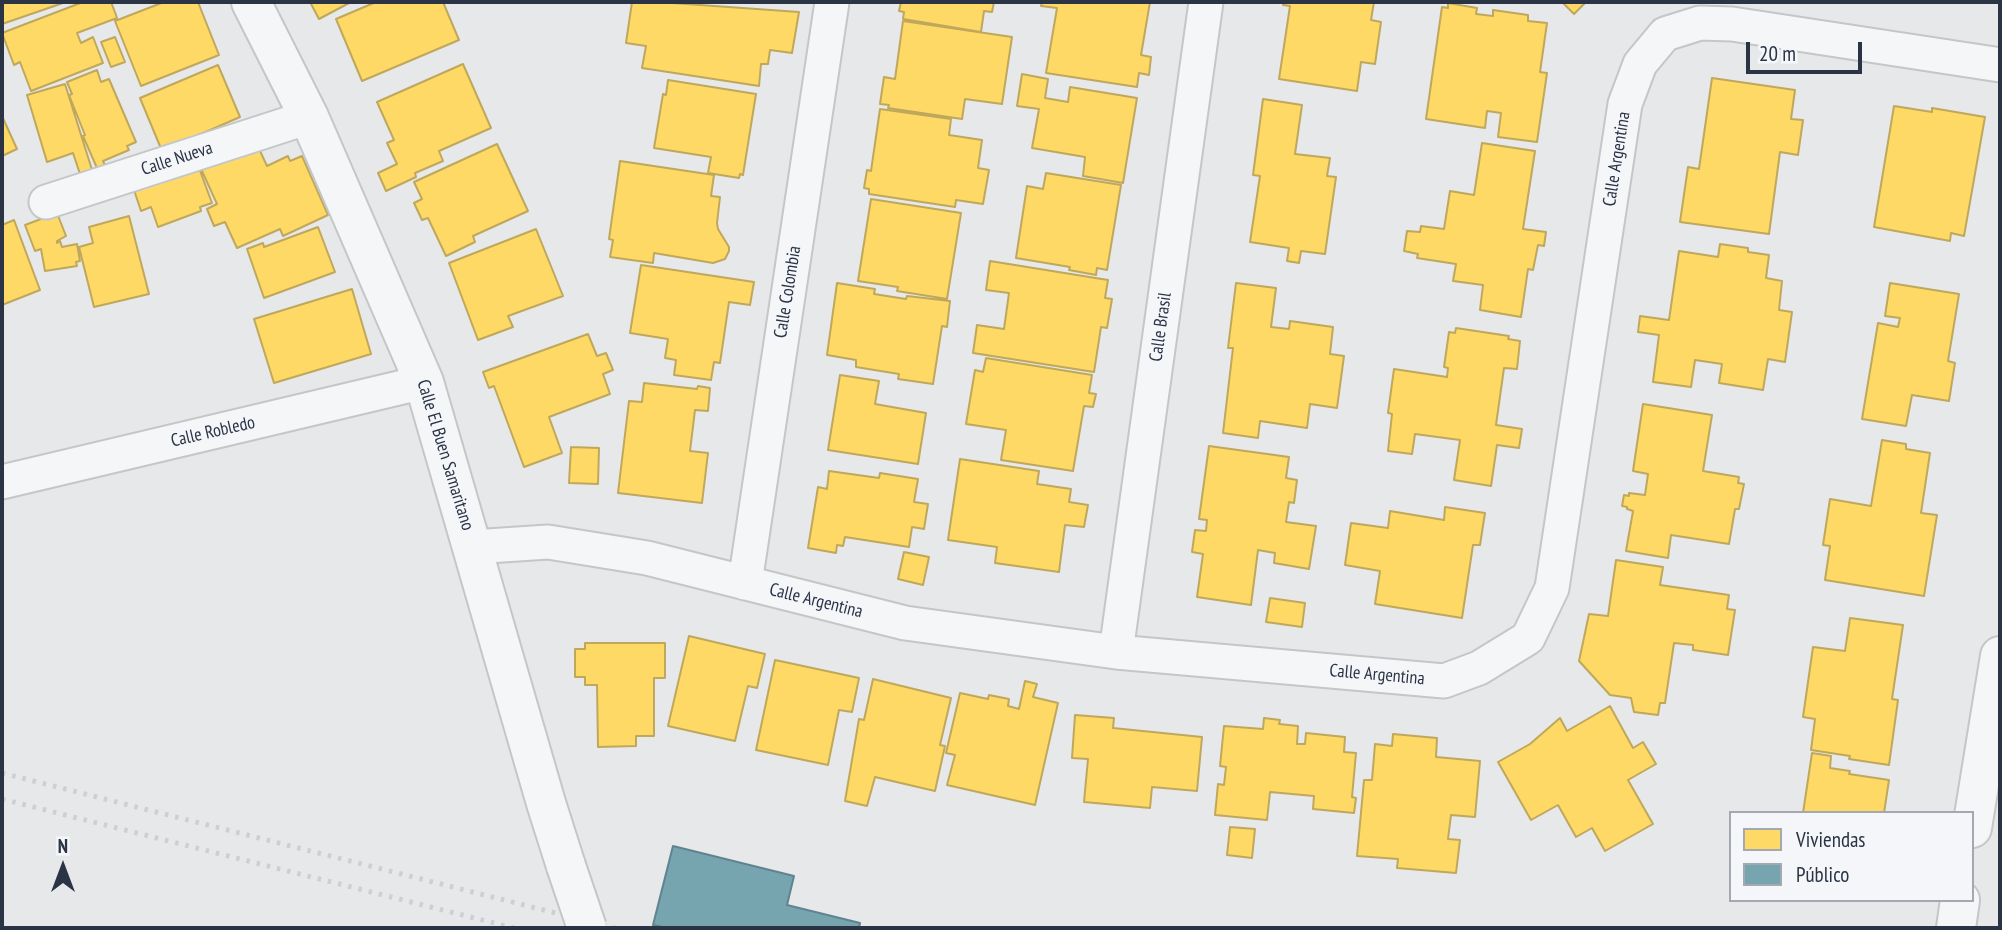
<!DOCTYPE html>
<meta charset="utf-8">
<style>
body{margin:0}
#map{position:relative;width:2002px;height:930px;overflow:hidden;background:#e6e8ea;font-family:"PT Sans Narrow",sans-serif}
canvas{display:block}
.frame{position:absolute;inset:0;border:4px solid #2b3445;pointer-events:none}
.legend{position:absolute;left:1729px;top:811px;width:245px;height:91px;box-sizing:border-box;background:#f4f6f9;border:2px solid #a4a8b1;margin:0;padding:9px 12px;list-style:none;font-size:21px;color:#2b3445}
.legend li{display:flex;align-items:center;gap:14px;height:35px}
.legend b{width:35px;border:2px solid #a4a8b1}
.north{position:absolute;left:28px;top:832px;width:70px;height:70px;-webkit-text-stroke:5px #f4f6f9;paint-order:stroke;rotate:0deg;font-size:19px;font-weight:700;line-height:28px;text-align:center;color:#2b3445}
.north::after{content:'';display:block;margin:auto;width:24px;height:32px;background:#2b3445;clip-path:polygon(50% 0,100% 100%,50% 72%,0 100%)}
.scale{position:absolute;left:1746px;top:42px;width:116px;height:32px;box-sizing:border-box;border:4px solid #2b3445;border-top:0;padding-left:9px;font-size:21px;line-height:24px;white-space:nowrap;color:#2b3445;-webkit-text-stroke:5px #f4f6f9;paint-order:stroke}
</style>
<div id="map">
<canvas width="2002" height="930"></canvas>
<div class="frame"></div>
<ul class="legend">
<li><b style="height:19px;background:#ffd966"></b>Viviendas</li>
<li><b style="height:19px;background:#76a5af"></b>Público</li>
</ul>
<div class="north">N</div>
<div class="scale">20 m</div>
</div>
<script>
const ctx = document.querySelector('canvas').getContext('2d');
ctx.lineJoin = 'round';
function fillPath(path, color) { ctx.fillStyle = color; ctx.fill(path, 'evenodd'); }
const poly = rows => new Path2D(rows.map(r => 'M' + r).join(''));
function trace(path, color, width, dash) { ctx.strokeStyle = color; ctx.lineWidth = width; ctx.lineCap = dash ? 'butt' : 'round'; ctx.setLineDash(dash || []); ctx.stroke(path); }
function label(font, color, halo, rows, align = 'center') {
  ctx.font = font + ' "PT Sans Narrow",sans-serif'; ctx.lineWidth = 7; ctx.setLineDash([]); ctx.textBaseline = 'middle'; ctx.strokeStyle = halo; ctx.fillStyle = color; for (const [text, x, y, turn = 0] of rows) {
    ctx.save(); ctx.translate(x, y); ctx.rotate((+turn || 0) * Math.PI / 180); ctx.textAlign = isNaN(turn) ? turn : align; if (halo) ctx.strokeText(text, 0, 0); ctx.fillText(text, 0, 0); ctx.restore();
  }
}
const homes = poly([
 [2,2,66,2,2,24,2,2],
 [83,2,111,2,116,15,117,18,77,33,81,43,93,37,103,63,31,91,20,62,14,65,2,33,83,2],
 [164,2,198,2,219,55,141,86,115,21,164,2],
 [310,2,351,2,319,19,310,2],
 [376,2,443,2,459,40,362,81,336,19,376,2],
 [632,2,658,2,799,12,792,53,770,50,768,64,761,64,759,86,642,68,646,46,626,43,632,2],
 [901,2,994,2,992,12,984,11,981,32,903,19,904,12,899,11,901,2],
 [1042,2,1150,2,1141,55,1151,57,1149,75,1139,73,1137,87,1046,73,1057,8,1041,6,1042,2],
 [1284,2,1374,2,1371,20,1381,22,1375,64,1361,62,1357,91,1279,79,1290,6,1283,5,1284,2],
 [1562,2,1586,2,1574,14,1562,2],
 [1448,3,1477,8,1476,14,1493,16,1493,10,1528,15,1528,21,1547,23,1540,72,1547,73,1537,142,1498,137,1501,113,1487,111,1485,128,1426,119,1442,7,1448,8,1448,3],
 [903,21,1012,37,1002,104,965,99,962,119,888,108,889,105,880,104,884,77,895,79,903,21],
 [115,37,125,62,111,67,101,42,115,37],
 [463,64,491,128,439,151,443,161,415,173,416,177,386,191,378,173,397,164,387,143,394,140,377,102,463,64],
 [218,65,240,117,162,151,140,98,218,65],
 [97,70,101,82,109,79,136,142,127,146,129,150,103,161,108,172,100,175,83,136,85,135,69,95,72,94,67,82,97,70],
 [1022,74,1048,79,1045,98,1068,102,1070,87,1137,98,1123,183,1083,176,1085,157,1032,148,1039,109,1017,106,1022,74],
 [1712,78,1795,90,1791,119,1803,120,1798,155,1780,152,1769,234,1680,222,1688,167,1699,169,1712,78],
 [668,80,756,94,743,175,740,174,739,178,708,173,711,157,654,148,663,94,666,95,668,80],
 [65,84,93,173,81,177,73,153,47,162,27,95,65,84],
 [1263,99,1302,105,1295,154,1330,158,1327,176,1336,177,1325,254,1301,251,1299,263,1287,261,1289,248,1250,242,1260,176,1253,175,1263,99],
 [1894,106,1932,112,1932,108,1985,117,1964,236,1951,233,1950,241,1874,227,1894,106],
 [880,109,951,119,949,135,982,140,978,168,989,170,983,204,956,200,955,207,869,194,869,189,864,188,867,170,871,171,880,109],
 [2,116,17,149,2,156,2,116],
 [255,140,267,166,288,156,290,161,302,156,328,215,283,236,280,229,237,248,225,222,214,226,207,209,217,204,197,160,255,140],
 [1482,143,1535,151,1523,229,1546,232,1544,246,1538,245,1533,270,1528,269,1521,317,1480,310,1483,285,1453,281,1456,264,1417,258,1418,254,1404,251,1407,231,1420,232,1421,226,1444,229,1450,191,1474,195,1482,143],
 [497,144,528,211,473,236,475,242,446,256,428,218,422,220,414,203,422,199,414,182,497,144],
 [620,161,714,175,711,196,720,197,717,223,718,229,729,247,729,251,725,259,713,263,654,253,653,263,610,257,613,240,609,239,620,161],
 [199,168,212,203,200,207,201,211,158,227,151,207,141,211,134,190,199,168],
 [1046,173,1121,185,1107,270,1097,268,1096,275,1069,270,1070,267,1016,258,1027,186,1043,189,1046,173],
 [871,199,961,213,947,299,897,291,898,287,858,281,871,199],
 [57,213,66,236,57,241,57,243,60,241,62,247,77,244,80,261,76,262,77,266,45,271,41,249,35,251,25,225,57,213],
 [129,216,149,294,94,307,79,247,93,243,89,227,129,216],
 [14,220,40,290,2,305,2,225,14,220],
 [318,227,335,272,264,298,247,249,263,243,264,247,318,227],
 [536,229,563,296,508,316,513,327,478,340,449,263,536,229],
 [1720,244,1748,248,1748,252,1769,255,1766,278,1782,281,1779,310,1792,312,1785,362,1768,359,1763,390,1719,383,1722,364,1695,360,1691,387,1653,382,1659,335,1638,332,1640,316,1669,320,1679,251,1718,257,1720,244],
 [990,261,1108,280,1105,298,1112,299,1107,328,1101,327,1094,372,973,353,977,325,1004,329,1009,293,986,290,990,261],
 [641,265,754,282,750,305,729,302,720,363,714,362,711,380,674,375,676,360,665,358,668,339,630,333,641,265],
 [837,283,875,289,874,294,906,299,907,296,950,301,947,327,942,326,933,384,898,379,899,374,856,367,856,360,827,355,837,283],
 [1236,283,1276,288,1271,327,1289,329,1290,321,1333,327,1330,354,1344,356,1337,408,1310,404,1307,428,1260,421,1258,438,1223,433,1233,348,1228,348,1236,283],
 [1890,283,1959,294,1948,361,1955,363,1949,401,1912,395,1906,426,1862,419,1878,323,1898,327,1900,318,1885,316,1890,283],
 [352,289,371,354,274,383,254,319,352,289],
 [1456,328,1509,336,1508,339,1520,341,1517,369,1504,368,1496,425,1522,429,1519,448,1497,445,1491,486,1454,480,1460,440,1415,434,1412,454,1388,451,1392,414,1388,413,1394,369,1447,377,1448,368,1444,367,1449,332,1455,333,1456,328],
 [588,334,597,356,606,353,613,370,603,374,610,394,549,417,562,453,524,467,494,386,489,388,483,372,588,334],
 [986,358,1092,375,1089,393,1096,394,1093,407,1084,406,1073,471,1001,460,1006,430,966,424,975,370,983,372,986,358],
 [840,375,879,381,875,404,926,413,918,464,828,450,840,375],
 [644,383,697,389,698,386,710,388,708,411,695,410,690,451,708,453,702,503,618,493,629,401,642,402,644,383],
 [1643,404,1712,415,1703,471,1739,477,1738,483,1744,484,1739,509,1735,509,1729,544,1671,535,1668,558,1626,551,1633,511,1627,509,1627,507,1622,506,1624,495,1629,496,1629,493,1645,495,1648,474,1633,471,1643,404],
 [1882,440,1906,444,1906,449,1930,453,1921,513,1937,515,1924,596,1825,580,1830,546,1823,545,1830,499,1871,506,1882,440],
 [1209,446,1289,457,1286,478,1297,480,1294,503,1289,502,1286,522,1316,526,1309,569,1274,563,1275,553,1258,550,1251,605,1197,597,1203,554,1192,552,1195,530,1206,531,1207,520,1199,519,1209,446],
 [571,447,599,448,598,484,569,483,571,447],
 [960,459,1039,471,1037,484,1071,489,1069,502,1088,505,1084,527,1065,525,1059,572,995,563,997,547,948,540,960,459],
 [829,471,879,478,880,473,918,479,914,502,928,504,924,529,912,527,909,547,845,537,843,546,837,545,836,553,808,548,818,487,827,489,829,471],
 [1445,507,1485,513,1480,545,1473,545,1462,618,1375,604,1380,571,1345,565,1351,523,1388,528,1390,511,1444,520,1445,507],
 [904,552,929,557,923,585,898,579,904,552],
 [1616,560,1663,567,1660,585,1729,595,1727,609,1735,610,1728,655,1693,650,1693,645,1674,643,1665,703,1660,703,1658,715,1634,712,1631,698,1610,695,1579,661,1589,614,1608,616,1616,560],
 [1270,598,1305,603,1302,627,1266,622,1270,598],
 [1850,618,1903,625,1892,699,1898,700,1889,765,1849,759,1850,756,1811,750,1815,719,1803,717,1813,647,1845,651,1850,618],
 [689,636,765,654,757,688,748,686,735,741,668,726,689,636],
 [585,643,665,643,665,678,654,678,654,736,636,736,636,746,598,747,597,685,585,685,585,677,575,677,575,649,585,649,585,643],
 [775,660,859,678,852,712,839,710,828,765,756,750,775,660],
 [873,679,951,698,940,745,945,746,935,791,875,777,867,806,845,801,859,719,864,720,873,679],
 [1025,681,1037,684,1033,697,1058,703,1035,805,947,785,955,755,946,753,960,693,988,699,989,695,1009,699,1008,706,1019,709,1025,681],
 [1610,706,1633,748,1643,742,1656,764,1628,780,1653,824,1605,851,1592,828,1576,837,1558,805,1531,820,1498,762,1530,744,1560,718,1567,731,1610,706],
 [1075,715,1114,718,1113,728,1202,737,1197,791,1152,787,1150,808,1084,802,1088,759,1072,758,1075,715],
 [1264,718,1280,720,1279,724,1298,726,1297,744,1305,744,1306,733,1345,737,1344,752,1356,753,1352,797,1356,798,1354,813,1313,809,1314,796,1270,792,1267,820,1215,815,1218,784,1224,785,1226,767,1220,766,1224,726,1263,729,1264,718],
 [1393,734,1437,738,1436,757,1480,761,1475,817,1451,815,1448,839,1460,840,1456,873,1397,868,1398,859,1357,856,1364,780,1372,780,1375,744,1392,746,1393,734],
 [1812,753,1831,756,1830,768,1850,771,1849,774,1889,780,1884,813,1803,813,1812,753],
 [1230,827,1255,829,1252,858,1227,855,1230,827]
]);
fillPath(homes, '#ffd966');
trace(homes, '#bfa85c', 2);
const public = poly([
 [673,846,794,876,787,905,860,923,859,928,667,928,653,925,673,846]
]);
fillPath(public, '#76a5af');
trace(public, '#60838f', 2);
const minor = poly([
 [46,202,309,117],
 [2,482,424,382],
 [472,547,548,542,647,558,905,623,1116,652,1444,681,1479,668,1528,638,1552,588,1625,104,1640,64,1665,34,1700,23,1732,24,2000,65],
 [745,583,832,2],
 [1116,652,1206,2]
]);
const tertiary = poly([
 [251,2,309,117,424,382,546,803,566,866],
 [1972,828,2000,656],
 [1956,928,1960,900]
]);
trace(minor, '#c4c6c8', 37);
trace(tertiary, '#c4c6c8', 42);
trace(minor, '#f5f6f7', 33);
trace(tertiary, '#f5f6f7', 38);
trace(poly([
 [2,773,615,928],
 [2,799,514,928]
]), '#cecfd2', 5, [3.5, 7]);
const tertiaryBridge = poly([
 [566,866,587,928]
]);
trace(tertiaryBridge, '#c4c6c8', 42, []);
trace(tertiaryBridge, '#f5f6f7', 38);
label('18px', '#2b3445', '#f4f6f9', [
 ["Calle Nueva",177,159,-18],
 ["Calle Argentina",1617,159,-81],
 ["Calle Colombia",788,292,-81],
 ["Calle Brasil",1161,327,-82],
 ["Calle Robledo",213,432,-13],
 ["Calle El Buen Samaritano",445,455,73],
 ["Calle Argentina",816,601,14],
 ["Calle Argentina",1377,675,5]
]);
</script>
